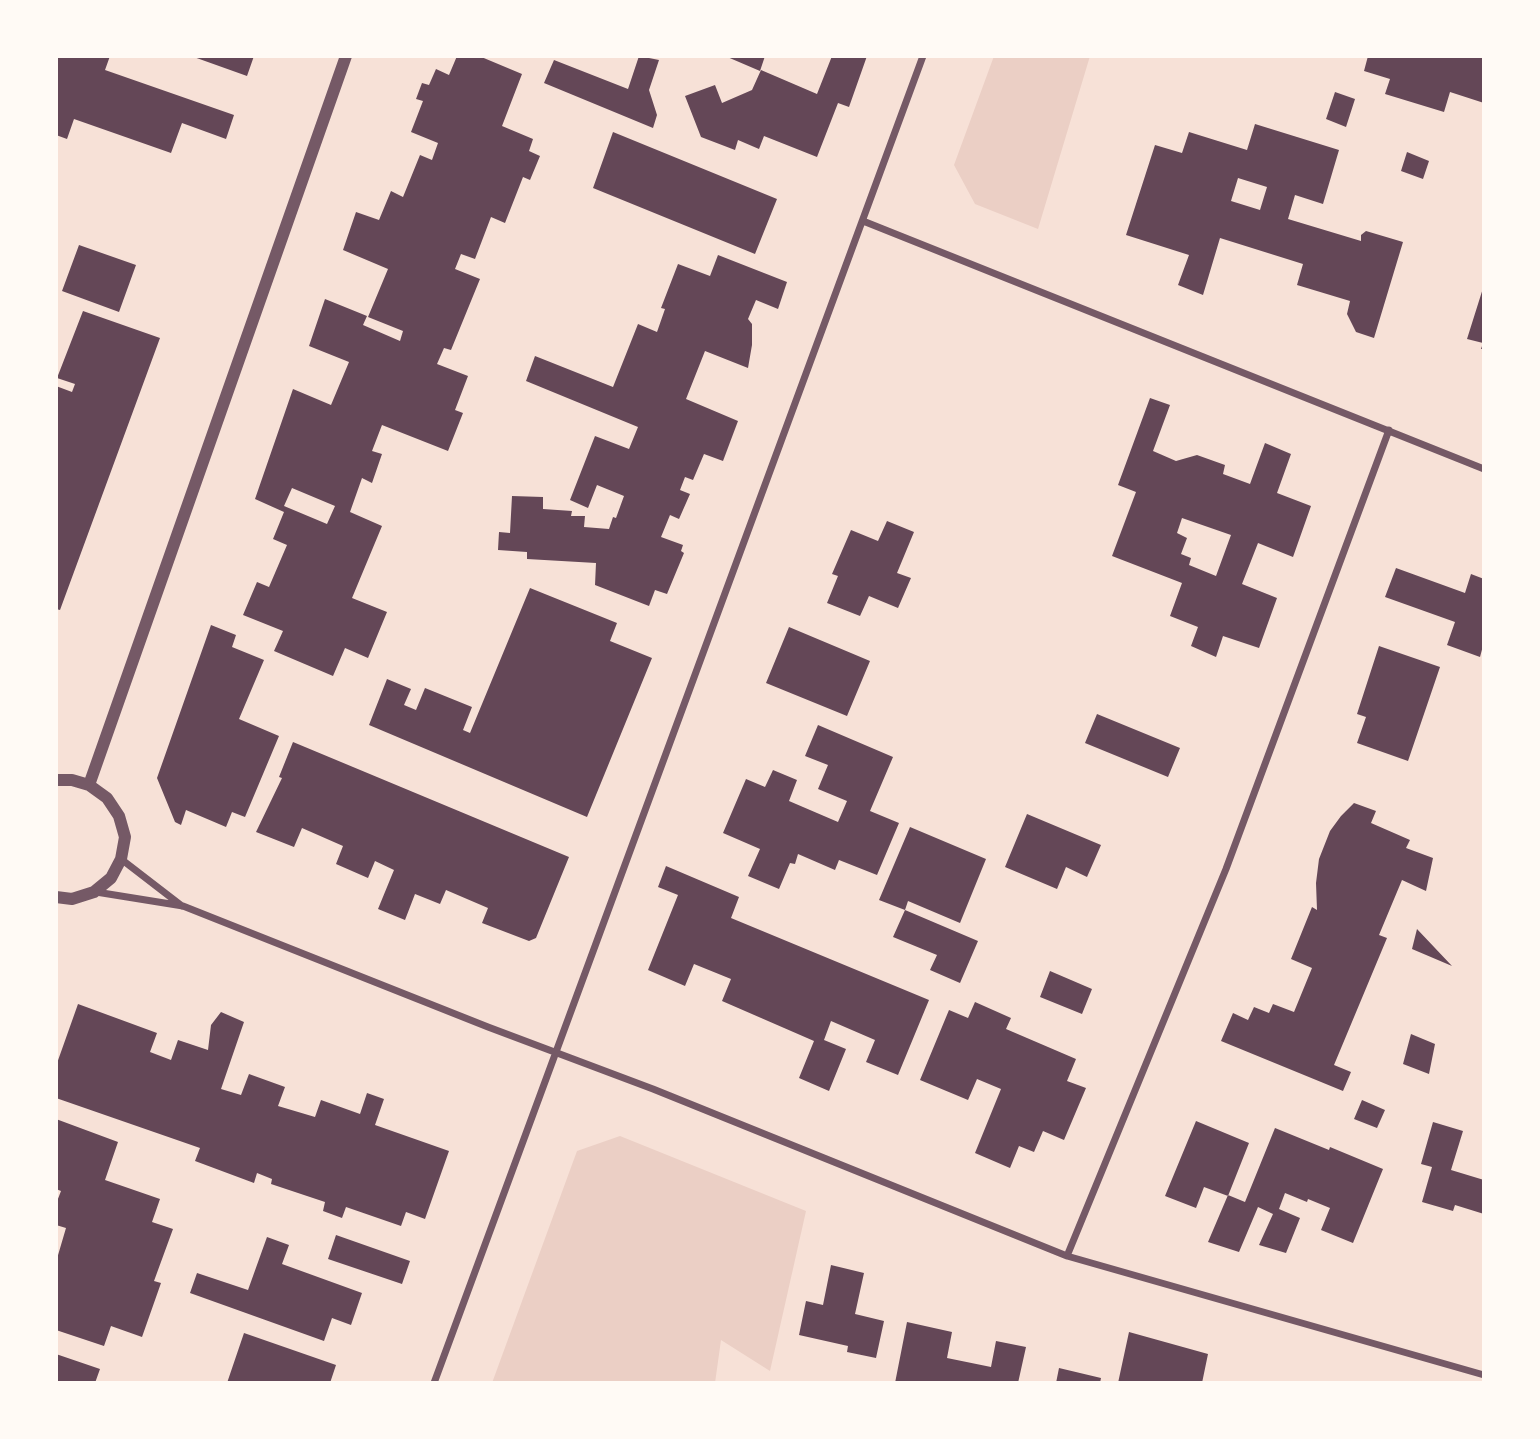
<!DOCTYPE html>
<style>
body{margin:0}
#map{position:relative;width:1540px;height:1439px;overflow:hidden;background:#f7e1d7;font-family:"Roboto Serif",serif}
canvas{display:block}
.frame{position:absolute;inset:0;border:58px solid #fffaf5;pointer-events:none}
</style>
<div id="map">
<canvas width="1540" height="1439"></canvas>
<div class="frame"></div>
</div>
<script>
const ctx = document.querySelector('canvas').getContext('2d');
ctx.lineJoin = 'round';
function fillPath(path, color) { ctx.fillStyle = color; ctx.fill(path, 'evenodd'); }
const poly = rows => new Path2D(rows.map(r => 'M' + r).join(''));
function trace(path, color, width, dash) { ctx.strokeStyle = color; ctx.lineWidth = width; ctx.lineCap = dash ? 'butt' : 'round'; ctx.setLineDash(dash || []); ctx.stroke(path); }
fillPath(poly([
 [994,56,1090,56,1038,229,975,204,954,165],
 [620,1136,806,1211,770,1371,721,1340,715,1383,492,1383,577,1151]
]), '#ebcfc5');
fillPath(poly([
 [56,56,110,56,105,70,234,115,226,139,182,123,171,153,74,119,67,139,56,135],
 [191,56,254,56,247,76],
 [457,56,479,56,522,74,502,126,533,139,529,151,540,156,530,180,523,177,505,223,491,217,475,259,461,254,455,269,480,279,451,350,444,348,437,364,468,376,455,410,463,413,448,451,382,425,372,451,382,454,372,483,362,478,350,512,382,526,352,598,387,612,368,658,345,648,333,676,274,651,283,631,243,615,257,582,269,587,287,545,273,539,284,512,255,499,293,389,331,405,349,362,309,346,325,299,367,316,363,325,400,341,403,331,368,317,388,269,343,250,356,212,379,220,391,191,403,197,420,155,432,160,438,143,411,132,423,101,416,99,422,83,429,85,436,69,449,75],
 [292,488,335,506,327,524,284,506],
 [639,56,659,60,649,90,657,115,653,128,544,83,554,60,628,89],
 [725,56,765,56,760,71],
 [832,56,867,56,849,107,838,103,817,157,764,136,759,149,738,140,735,150,701,137,685,96,715,85,722,103,752,90,761,70,817,94],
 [1368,56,1484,56,1484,103,1450,92,1444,112,1385,94,1390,79,1364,71],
 [1335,92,1355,99,1346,127,1326,119],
 [1255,124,1339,150,1323,204,1295,195,1288,219,1361,241,1361,235,1366,231,1403,242,1374,338,1356,332,1347,314,1350,301,1297,285,1303,264,1220,238,1203,295,1178,285,1189,255,1126,235,1155,145,1182,153,1189,132,1247,150],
 [1238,178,1267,187,1260,210,1231,201],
 [613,132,777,199,755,254,593,188],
 [1407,152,1429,161,1423,179,1401,171],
 [79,245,136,265,119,312,62,291],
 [718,255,787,282,778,309,756,300,748,319,752,324,752,345,748,368,705,351,686,399,738,421,723,461,704,454,693,480,685,477,680,490,690,494,679,519,670,515,661,537,683,545,681,551,684,553,667,594,655,590,649,606,595,585,596,563,527,559,527,552,498,550,499,532,510,533,512,496,543,497,543,509,572,511,571,516,585,516,584,527,609,529,613,517,616,518,624,496,597,485,588,508,570,500,595,436,629,449,638,427,526,381,535,356,613,387,638,324,657,332,665,309,661,308,678,264,710,276],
 [1484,285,1484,349,1481,349,1483,343,1467,339],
 [83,311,160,338,60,610,56,609,56,386,72,392,75,384,57,378],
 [1150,398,1170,405,1153,451,1176,461,1197,455,1225,465,1223,474,1250,484,1265,443,1291,454,1277,493,1311,506,1293,557,1258,543,1242,584,1277,598,1259,648,1223,636,1216,657,1191,646,1198,627,1170,616,1182,583,1112,556,1136,492,1118,485],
 [1182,518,1231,535,1216,576,1189,565,1191,558,1181,554,1187,538,1177,533],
 [887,521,914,532,897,573,911,578,898,608,869,596,860,616,827,603,838,576,832,574,851,530,878,541],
 [1396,568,1465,593,1471,574,1484,579,1484,642,1480,657,1447,645,1455,622,1385,597],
 [530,588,617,623,610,641,652,658,587,817,369,725,387,679,411,689,404,705,416,710,425,688,472,707,463,730,470,733],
 [211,625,236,635,232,647,264,660,239,719,279,736,245,817,232,812,226,827,186,810,181,825,175,822,157,778],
 [789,627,870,661,847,716,766,683],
 [1379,646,1440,667,1408,761,1357,743,1366,717,1357,714],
 [1097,714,1180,748,1168,777,1085,743],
 [818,725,893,757,870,811,899,823,877,875,839,860,835,870,798,854,795,864,790,863,779,889,748,876,760,849,723,833,746,779,765,787,773,770,797,780,789,801,838,822,847,801,818,789,828,765,805,756],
 [293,742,569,857,536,938,529,941,482,923,488,908,446,890,440,904,415,894,405,920,378,909,394,870,375,861,368,878,336,864,343,846,302,828,294,847,256,832,282,778,279,777],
 [1354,803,1376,811,1371,823,1410,840,1406,848,1433,858,1426,891,1402,880,1379,935,1387,938,1334,1065,1351,1072,1343,1091,1221,1041,1233,1013,1248,1020,1254,1007,1269,1013,1273,1004,1294,1012,1312,968,1291,959,1312,907,1317,910,1316,883,1319,859,1330,831,1341,816],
 [1027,814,1101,845,1087,877,1066,867,1057,889,1005,867],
 [910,827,986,859,960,923,908,901,905,910,879,900],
 [666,866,739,897,731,918,929,1000,898,1075,866,1062,875,1040,831,1021,824,1040,846,1049,829,1091,799,1078,814,1041,722,1001,731,979,694,964,685,986,648,970,678,895,658,887],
 [905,910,978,941,960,983,930,970,937,955,893,937],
 [1417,929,1452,966,1412,949],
 [1050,971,1092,989,1082,1014,1040,997],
 [975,1002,1011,1018,1006,1029,1076,1059,1067,1081,1086,1088,1064,1140,1043,1131,1034,1152,1019,1146,1010,1168,975,1153,1001,1089,977,1079,968,1100,920,1080,949,1010,968,1018],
 [78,1004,157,1033,150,1052,171,1060,178,1040,208,1050,211,1025,221,1012,244,1022,221,1089,241,1095,249,1074,285,1087,278,1106,315,1117,321,1100,360,1114,367,1093,384,1099,375,1125,449,1151,425,1219,406,1212,401,1226,346,1207,342,1218,323,1211,325,1202,271,1184,272,1179,257,1173,254,1183,195,1161,200,1148,56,1098,56,1066],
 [1411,1034,1435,1044,1429,1074,1403,1064],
 [1362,1100,1385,1110,1377,1128,1354,1119],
 [56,1119,118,1142,105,1180,160,1199,152,1222,173,1229,154,1281,161,1283,142,1337,111,1326,104,1346,56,1330,56,1262,66,1228,56,1225,56,1204,61,1191,56,1189],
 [1196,1121,1249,1143,1228,1196,1204,1187,1196,1208,1165,1196],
 [1433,1122,1463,1131,1451,1170,1484,1180,1484,1214,1455,1205,1453,1211,1422,1202,1432,1167,1421,1164],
 [1275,1128,1329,1150,1330,1147,1383,1169,1353,1243,1321,1230,1330,1208,1308,1199,1307,1202,1285,1193,1279,1209,1300,1218,1286,1253,1259,1245,1273,1214,1258,1207,1239,1252,1208,1242,1228,1195,1245,1202],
 [336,1235,410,1261,402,1284,328,1259],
 [267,1237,289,1245,282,1264,362,1293,351,1325,332,1318,324,1341,190,1293,197,1273,248,1290],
 [831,1265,864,1273,855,1314,884,1321,876,1358,847,1352,848,1346,799,1335,806,1301,823,1305],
 [907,1322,952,1332,947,1358,991,1367,996,1341,1026,1347,1018,1383,895,1383],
 [1129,1332,1208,1354,1202,1383,1118,1383],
 [244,1333,336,1365,330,1383,227,1383],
 [56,1354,100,1369,95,1383,56,1383],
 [1059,1368,1101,1378,1100,1383,1056,1383]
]), '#644757');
trace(poly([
 [863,221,1484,469],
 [121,859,182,906],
 [96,892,183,906,488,1027,653,1089,1067,1256,1484,1375],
 [1067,1256,1226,869,1389,430],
 [434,1383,923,56]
]), '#755966', 7);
trace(poly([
 [56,780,72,780,89,785,107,798,119,816,125,837,121,859,111,878,94,892,72,899,56,897],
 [89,785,346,56]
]), '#755966', 12);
</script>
